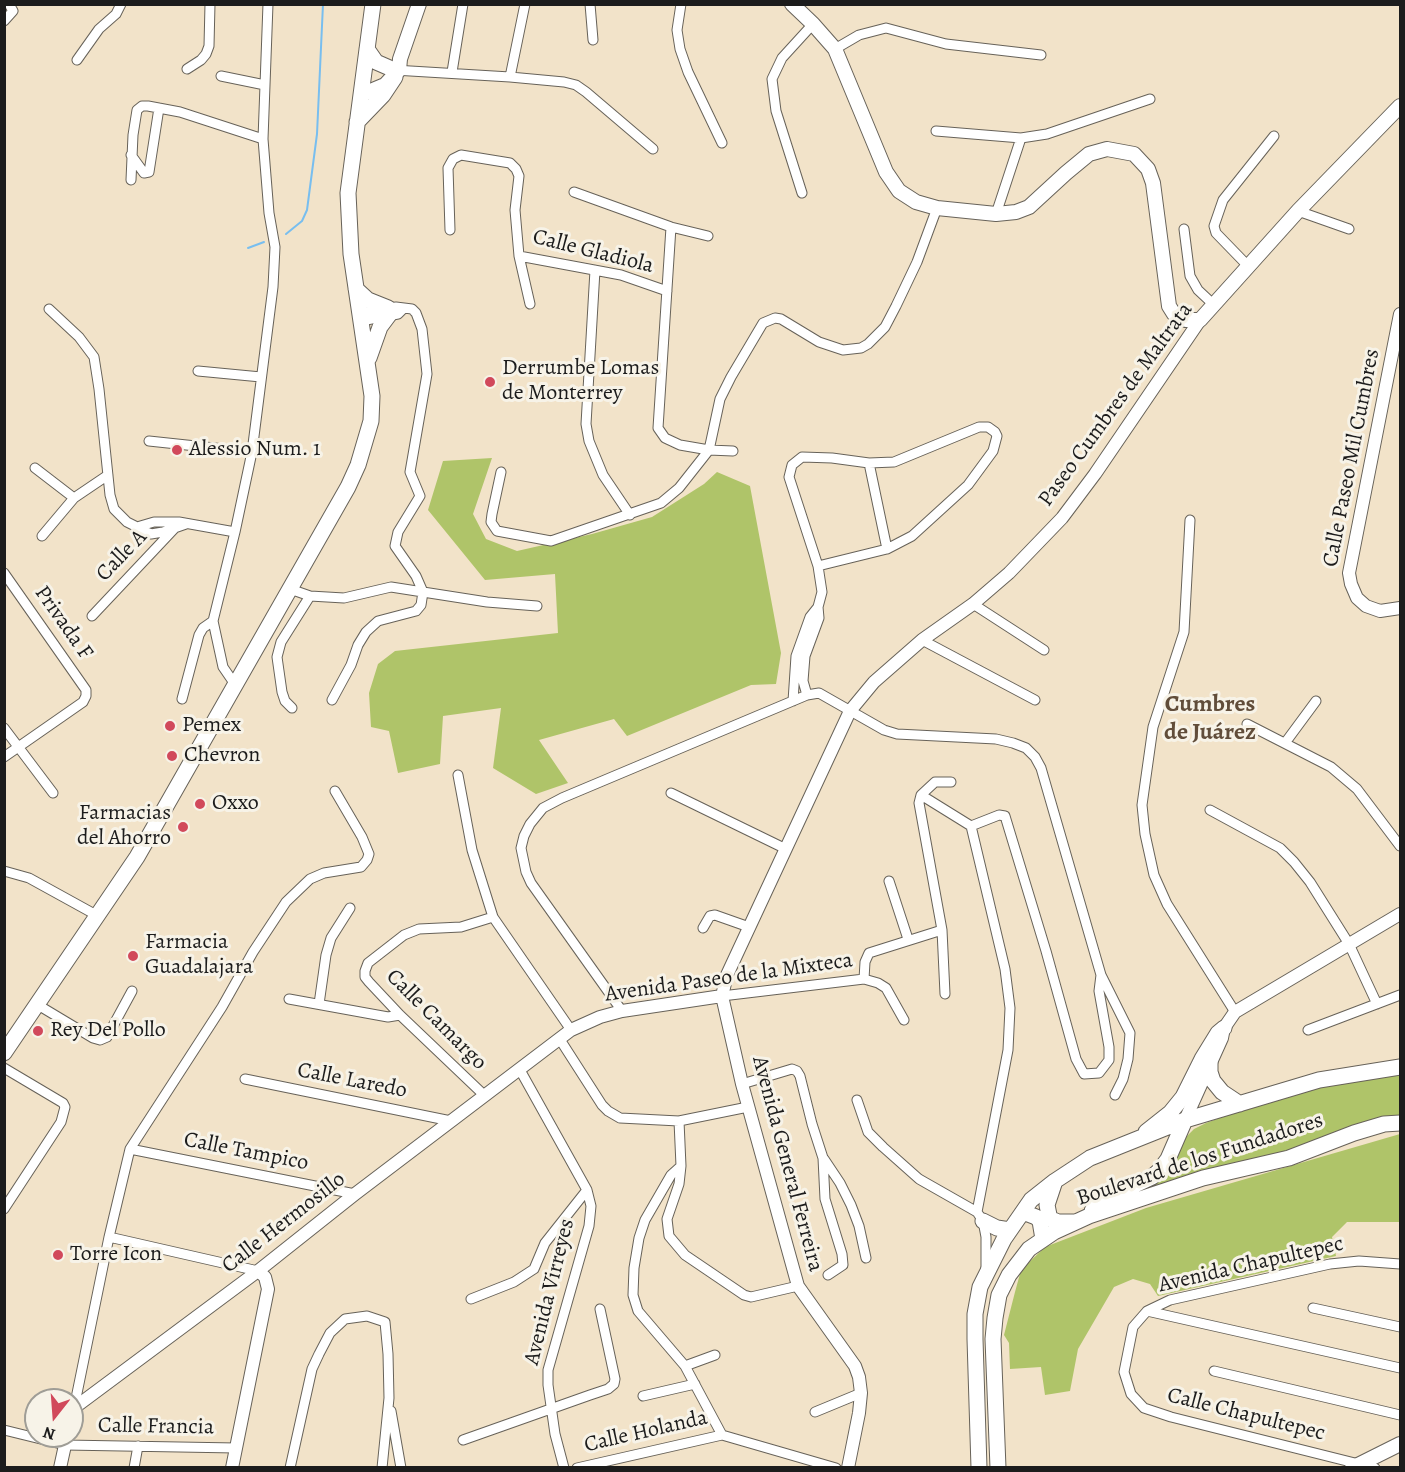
<!DOCTYPE html>
<meta charset="utf-8">
<style>
body{margin:0}
#map{position:relative;width:1405px;height:1472px;overflow:hidden;background:#f2e3c9;font-family:Alegreya,serif}
canvas{display:block}
.frame{position:absolute;inset:0;border:6px solid #1c1c1c;pointer-events:none}
.north{position:absolute;left:24px;top:1388px;width:60px;height:60px;box-sizing:border-box;background:#f7f3e8;border:2px solid #9f9d96;border-radius:50%;rotate:197deg;font-size:16px;font-weight:700;line-height:24px;text-align:center;color:#1c1c1c}
.north::after{content:'';display:block;margin:auto;width:21px;height:27px;background:#d1495b;clip-path:polygon(50% 0,100% 100%,50% 72%,0 100%)}
</style>
<div id="map">
<canvas width="1405" height="1472"></canvas>
<div class="frame"></div>
<div class="north">N</div>
</div>
<script>
const ctx = document.querySelector('canvas').getContext('2d');
ctx.lineJoin = 'round';
function fillPath(path, color) { ctx.fillStyle = color; ctx.fill(path, 'evenodd'); }
const poly = rows => new Path2D(rows.map(r => 'M' + r).join(''));
function trace(path, color, width, dash) { ctx.strokeStyle = color; ctx.lineWidth = width; ctx.lineCap = dash ? 'butt' : 'round'; ctx.setLineDash(dash || []); ctx.stroke(path); }
function label(font, color, halo, rows, align = 'center') {
  ctx.font = font + ' Alegreya,serif'; ctx.lineWidth = 6; ctx.setLineDash([]); ctx.textBaseline = 'middle'; ctx.strokeStyle = halo; ctx.fillStyle = color; for (const [text, x, y, turn = 0] of rows) {
    ctx.save(); ctx.translate(x, y); ctx.rotate((+turn || 0) * Math.PI / 180); ctx.textAlign = isNaN(turn) ? turn : align; if (halo) ctx.strokeText(text, 0, 0); ctx.fillText(text, 0, 0); ctx.restore();
  }
}
fillPath(poly([
 [492,458,473,514,486,539,517,551,592,534,652,517,704,484,717,472,750,486,781,653,776,684,751,685,627,736,614,719,539,740,568,783,536,794,493,768,501,708,443,716,440,764,398,773,389,731,371,727,369,693,378,664,395,651,558,633,555,574,485,580,428,510,443,461],
 [1400,1070,1400,1117,1354,1127,1265,1158,1113,1202,1169,1169,1177,1157,1183,1140,1194,1129,1206,1123,1283,1095],
 [1400,1134,1400,1222,1347,1222,1332,1237,1336,1256,1158,1296,1150,1284,1133,1279,1114,1287,1078,1349,1070,1391,1045,1395,1041,1367,1010,1369,1009,1343,1004,1335,1015,1292,1021,1270,1045,1247,1146,1208]
]), '#afc469');
trace(poly([
 [286,234,302,221,307,210,317,134,323,4],
 [248,248,264,242]
]), '#78beef', 2);
const minor = poly([
 [590,4,593,40],
 [681,4,677,30,680,49,688,72,722,143],
 [4,21,13,11,9,4],
 [835,49,859,35,886,28,946,44,1041,55],
 [77,60,99,29,116,14,121,4],
 [187,69,201,60,206,54,209,46,210,4],
 [394,70,510,77,564,82,576,85,586,92,653,149],
 [452,72,463,4],
 [221,76,265,85],
 [510,77,525,4],
 [936,131,1021,138,1047,134,1150,99],
 [131,155,144,173,149,172,159,108],
 [131,180,133,135,137,110,142,106,148,106,180,112,263,139],
 [574,192,671,227,708,236],
 [802,193,776,111,772,79,782,58,813,24],
 [1298,211,1349,229],
 [996,214,1021,138],
 [671,227,658,428,665,438,680,445,709,450,733,451],
 [1184,229,1190,276,1198,290,1214,305],
 [450,230,448,168,453,159,461,155,510,163,516,169,519,176,515,210,519,256,530,304],
 [519,256,621,275,667,291],
 [1248,266,1216,233,1214,226,1223,200,1274,136],
 [595,270,586,424,589,441,603,475,630,515],
 [49,309,79,337,94,357,99,389,110,495,114,509,127,522,151,534,163,532,186,524],
 [361,321,398,314,403,309],
 [198,371,261,377],
 [149,441,252,452],
 [869,463,887,549],
 [35,468,74,498],
 [501,472,492,514,491,522,497,531,551,541,661,503,679,488,709,450,720,399,731,377,763,323,775,318,781,319,819,342,843,350,861,348,868,344,885,327,896,306,917,262,937,208],
 [1190,520,1184,632,1153,727,1142,805,1145,834,1154,875,1167,904,1235,1012],
 [137,527,154,522,179,522,235,532],
 [42,536,74,498,108,475],
 [4,573,86,690,86,696,83,702,4,757],
 [290,589,310,596,344,598,391,587,487,602,537,606],
 [973,604,1044,650],
 [92,616,174,529],
 [922,640,1035,700],
 [234,683,223,667,213,621,235,532,252,452,273,287,275,247,269,213,263,139,268,4],
 [807,695,803,681,805,656,819,618,818,607,822,592,818,566,789,477,792,465,802,457,832,458,869,463,894,462,979,427,988,427,995,432,997,436,993,451,968,485,912,536,887,549,818,566],
 [182,699,199,635,203,628,213,621],
 [332,700,351,665,358,645,366,632,378,621,416,611,421,605,423,592,416,576,395,546,398,532,420,496,410,472,427,374,422,329,416,313,412,309,396,307,360,313],
 [793,701,796,656,810,617,818,607],
 [292,708,285,701,282,692,277,657,281,642,310,596],
 [1247,724,1331,767,1357,789,1400,846],
 [4,728,53,793],
 [1285,743,1316,701],
 [458,775,472,850,493,917,571,1030],
 [671,793,786,849],
 [921,795,935,782,951,782],
 [1210,810,1280,848,1294,862,1310,882,1349,944,1377,1004],
 [971,826,999,815,1005,816,1046,951,1076,1059,1084,1074,1099,1073,1109,1060,1109,1047,1099,991,1101,975],
 [4,871,29,878,98,916],
 [889,881,908,939],
 [703,928,710,916,715,915,749,927],
 [864,979,865,962,869,953,942,930],
 [945,994,942,930,919,803,921,795,971,826,1005,969,1010,1008,1008,1050,977,1212],
 [722,996,864,979,878,983,886,988,904,1020],
 [289,999,388,1017,400,1015],
 [319,1004,326,955,331,938,350,908],
 [38,1005,93,1038,100,1040,107,1037,132,991],
 [622,1011,531,883,526,872,521,848,524,836,530,824,543,808,562,798,807,695,819,693,884,730,897,734,996,739,1013,743,1026,748,1035,757,1041,768,1101,975,1130,1033,1128,1059,1123,1079,1115,1095],
 [1308,1030,1400,995],
 [559,1038,602,1105,608,1111,620,1118,679,1121,748,1107],
 [4,1068,63,1103,65,1107,61,1122,4,1209],
 [520,1070,587,1190,591,1206,589,1226,548,1370,548,1385,555,1434,564,1468],
 [245,1079,451,1121],
 [742,1084,792,1069,797,1071,800,1076,812,1124,823,1158,825,1199,842,1254,843,1265,828,1275],
 [485,1096,400,1015,369,982,365,977,365,971,368,963,404,935,419,929,461,927,493,917],
 [857,1100,868,1132,883,1147,919,1179,977,1212,983,1221,986,1237,986,1268],
 [679,1121,681,1166,679,1184,667,1219,669,1236,685,1255,744,1295,751,1297,798,1286],
 [130,1149,355,1194],
 [824,1159,840,1183,851,1205,859,1226,866,1258],
 [681,1166,671,1175,645,1220,639,1238,634,1268,633,1295,638,1311,685,1366,722,1435,836,1468],
 [109,1237,258,1271],
 [471,1299,514,1282,534,1269,545,1243,587,1190],
 [1313,1308,1400,1327],
 [1147,1311,1400,1368],
 [685,1366,715,1355],
 [1214,1371,1400,1415],
 [643,1396,695,1384],
 [74,1408,109,1237,130,1149,222,1007,253,952,286,902,310,879,324,873,361,867,367,860,369,854,362,837,335,791],
 [391,1411,401,1468],
 [815,1412,861,1393],
 [4,1430,65,1445,236,1448],
 [463,1440,590,1395,608,1389,614,1384,615,1379,600,1309],
 [134,1468,138,1446],
 [290,1468,312,1369,319,1354,330,1333,345,1319,367,1316,385,1322,388,1354,389,1398,382,1468],
 [577,1468,722,1435],
 [1375,1468,1171,1417,1144,1408,1131,1394,1124,1372,1133,1327,1147,1311,1170,1300,1330,1264,1359,1261,1400,1264]
]);
const tertiary = poly([
 [1400,314,1349,573,1351,584,1357,598,1366,606,1380,611,1400,608],
 [1185,1120,1222,1038,1224,1028,1235,1012,1400,914],
 [72,1416,74,1408,258,1271,355,1194,571,1030,600,1017,622,1011,722,996],
 [60,1468,67,1436],
 [232,1468,268,1289,265,1277,258,1271],
 [848,1468,859,1413,861,1393,859,1377,855,1366,798,1286,742,1084,722,996,727,975,850,711,874,682,922,640,973,604,1009,573,1062,518,1095,474,1200,320]
]);
const secondary = poly([
 [792,4,813,24,835,49,886,172,899,191,916,202,937,208,996,214,1016,212,1029,207,1066,173,1089,154,1107,149,1134,154,1148,169,1153,183,1169,306,1174,314,1186,320,1200,320,1298,211,1400,106],
 [361,95,385,85,399,70,400,59,419,4],
 [1352,1468,1400,1444]
]);
const primary = poly([
 [367,49,376,62,392,69],
 [357,122,383,95,395,77],
 [356,289,368,300,388,308],
 [369,358,380,327,389,315],
 [4,1053,137,857,348,487,358,465,371,421,372,396,351,254,348,193,373,4],
 [1210,1063,1210,1072,1213,1081,1222,1092,1240,1104],
 [1146,1132,1170,1113,1183,1097,1202,1059,1218,1033,1224,1028],
 [1055,1181,1047,1205,1049,1215,1051,1219,1058,1222,1074,1222],
 [1092,1211,1096,1206,1112,1196,1152,1177,1159,1171,1168,1159,1185,1120],
 [1023,1212,1036,1217,1040,1221,1043,1239],
 [983,1221,997,1228,1010,1230],
 [979,1468,975,1339,975,1314,980,1287,1004,1239,1031,1200,1055,1181,1090,1158,1185,1120,1319,1080,1400,1067],
 [998,1468,993,1339,995,1318,999,1295,1009,1275,1029,1249,1054,1232,1089,1216,1203,1178,1289,1158,1354,1133,1384,1124,1400,1123]
]);
trace(minor, '#676259', 11);
trace(tertiary, '#676259', 14);
trace(secondary, '#676259', 16);
trace(primary, '#676259', 17);
trace(minor, '#fff', 9);
trace(tertiary, '#fff', 12);
trace(secondary, '#fff', 14);
trace(primary, '#fff', 15);
for (const [x, y, r, color] of [
 [490,382,6,"#d1495b"],
 [177,450,6,"#d1495b"],
 [170,726,6,"#d1495b"],
 [172,756,6,"#d1495b"],
 [200,804,6,"#d1495b"],
 [183,827,6,"#d1495b"],
 [133,956,6,"#d1495b"],
 [38,1031,6,"#d1495b"],
 [58,1255,6,"#d1495b"]
]) { const dot = new Path2D(); dot.arc(x, y, r, 0, 2 * Math.PI); ctx.fillStyle = color; ctx.fill(dot); trace(dot, '#f7f3e8', 2); }
label('22px', '#1c1c1c', '#f7f3e8', [
 ["Calle Gladiola",593,252,14],
 ["Paseo Cumbres de Maltrata",1116,405,-54],
 ["Calle Paseo Mil Cumbres",1352,458,-79],
 ["Calle A",122,556,-46],
 ["Privada F",63,623,55],
 ["Avenida Paseo de la Mixteca",729,978,-8],
 ["Calle Camargo",436,1020,45],
 ["Calle Laredo",352,1081,11],
 ["Calle Tampico",246,1152,11],
 ["Boulevard de los Fundadores",1200,1160,-18],
 ["Avenida General Ferreira",787,1164,75],
 ["Calle Hermosillo",284,1223,-38],
 ["Avenida Chapultepec",1251,1265,-13],
 ["Avenida Virreyes",550,1292,-76],
 ["Calle Chapultepec",1246,1415,14],
 ["Calle Francia",156,1427,1],
 ["Calle Holanda",646,1432,-13]
]);
label('22px', '#1c1c1c', '#f7f3e8', [
 ["Derrumbe Lomas",502,369],
 ["de Monterrey",502,394],
 ["Alessio Num. 1",189,450],
 ["Pemex",182,726],
 ["Chevron",184,756],
 ["Oxxo",212,804],
 ["Farmacias",171,814,"right"],
 ["del Ahorro",171,839,"right"],
 ["Farmacia",145,943],
 ["Guadalajara",145,968],
 ["Rey Del Pollo",50,1031],
 ["Torre Icon",70,1255]
], 'left');
label('bold 24px', '#614d3a', '#f7f3e8', [
 ["Cumbres",1210,705],
 ["de Juárez",1210,733]
]);
</script>
